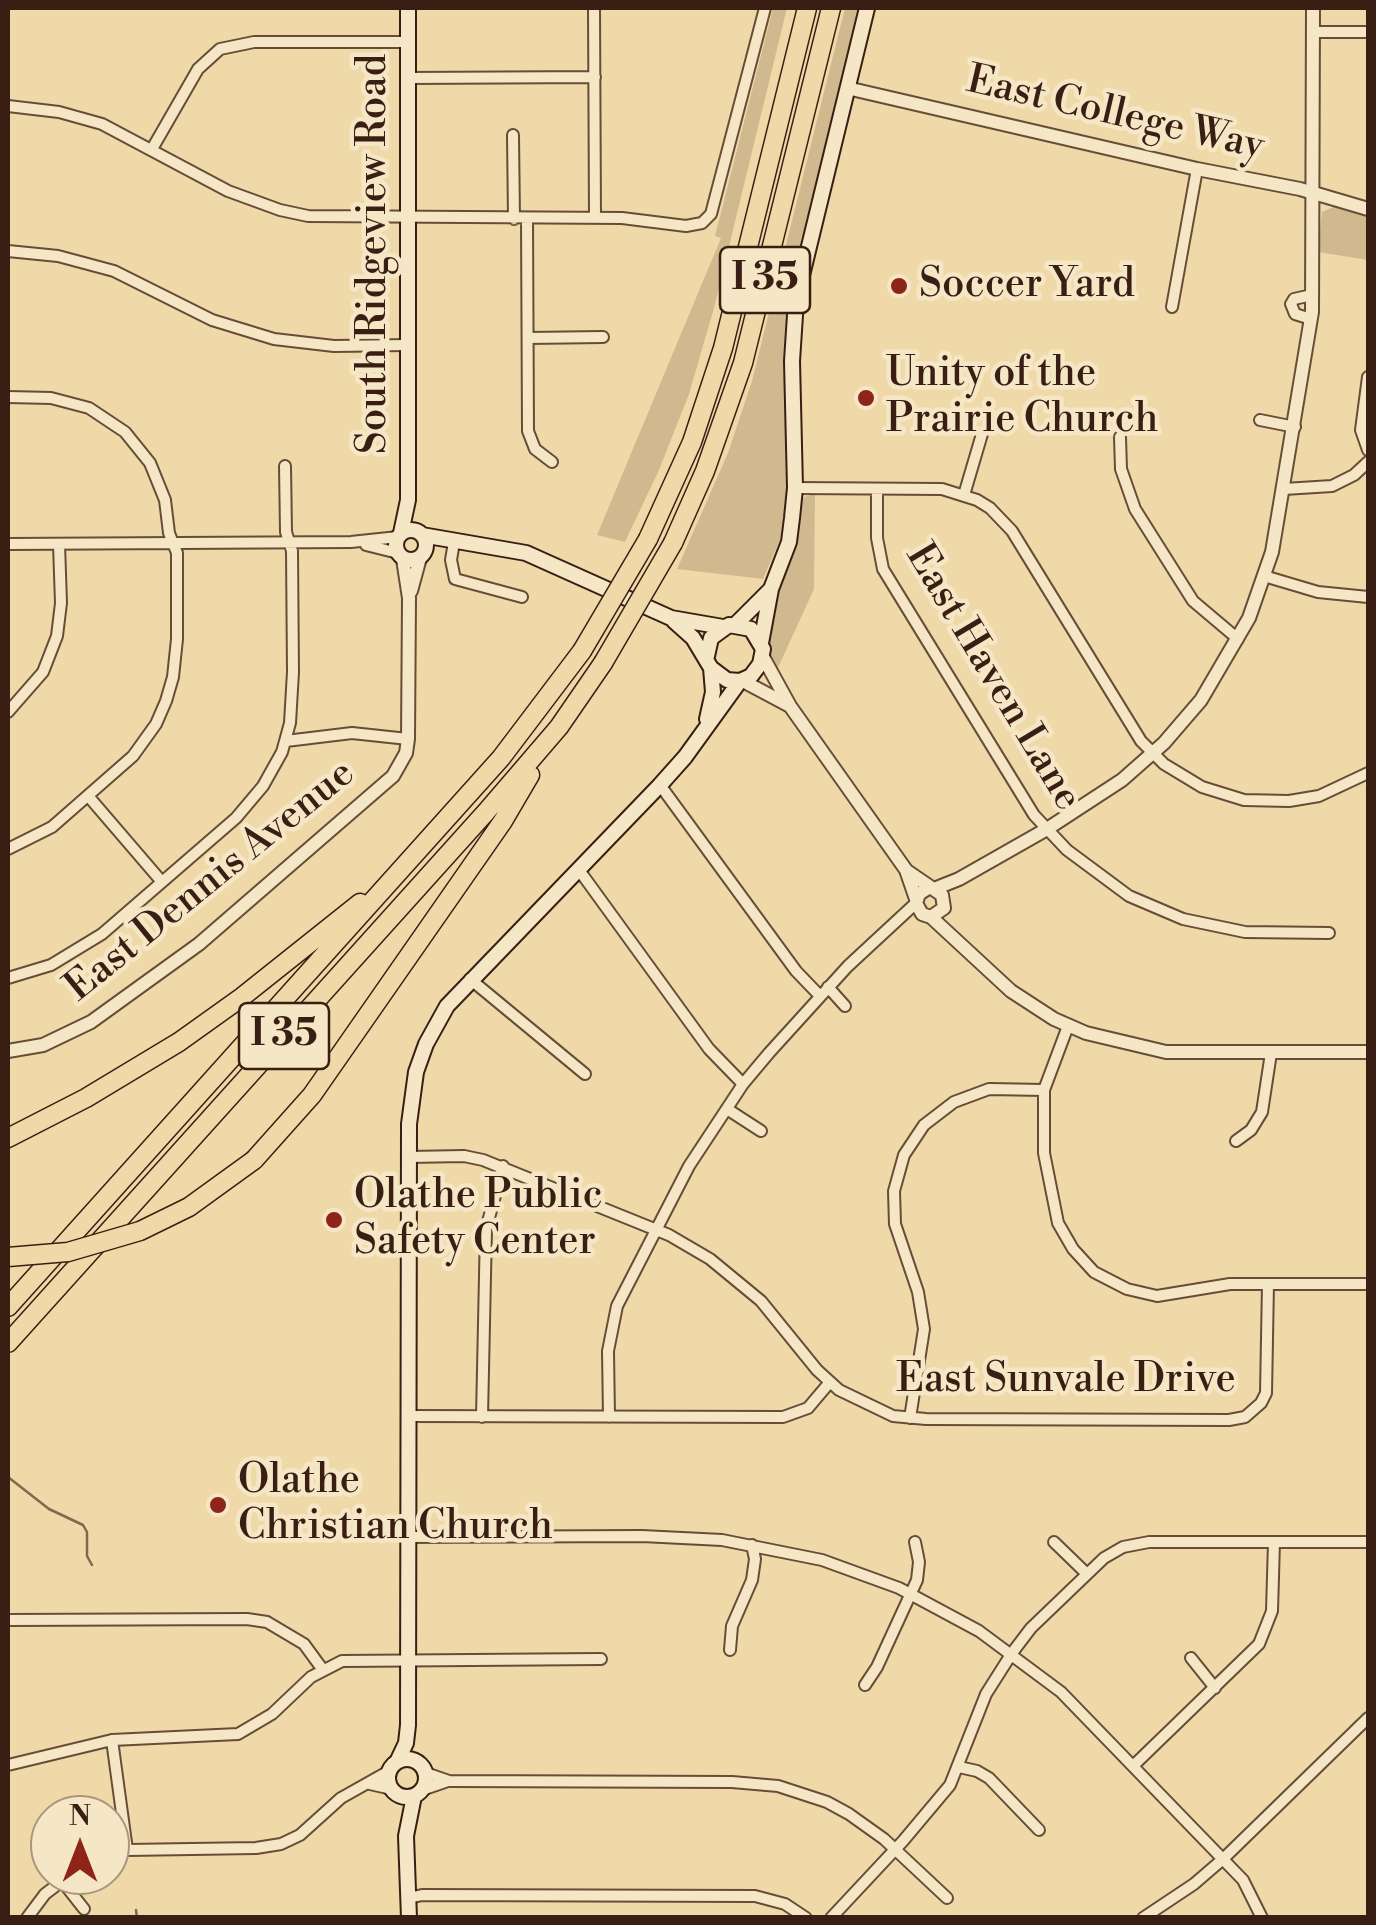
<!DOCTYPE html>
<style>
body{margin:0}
#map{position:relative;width:1376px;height:1925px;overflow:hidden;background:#efd9a8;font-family:"Libre Bodoni",serif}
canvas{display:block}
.frame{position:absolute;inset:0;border:10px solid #391e13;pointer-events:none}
.north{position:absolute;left:30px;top:1795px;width:100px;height:100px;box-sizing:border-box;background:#f5e6c6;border:2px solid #aa967e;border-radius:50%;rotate:0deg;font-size:28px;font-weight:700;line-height:40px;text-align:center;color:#391e13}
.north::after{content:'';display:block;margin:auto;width:35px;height:45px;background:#8f2418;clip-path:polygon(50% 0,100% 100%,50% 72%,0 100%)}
</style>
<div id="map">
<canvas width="1376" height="1925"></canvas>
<div class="frame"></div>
<div class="north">N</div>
</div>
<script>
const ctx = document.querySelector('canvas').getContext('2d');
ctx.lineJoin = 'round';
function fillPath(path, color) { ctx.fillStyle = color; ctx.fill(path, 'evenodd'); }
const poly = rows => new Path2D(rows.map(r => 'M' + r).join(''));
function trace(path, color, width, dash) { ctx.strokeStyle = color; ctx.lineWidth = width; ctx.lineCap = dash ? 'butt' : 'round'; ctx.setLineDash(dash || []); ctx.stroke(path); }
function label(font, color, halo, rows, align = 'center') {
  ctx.font = font + ' "Libre Bodoni",serif'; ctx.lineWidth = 9; ctx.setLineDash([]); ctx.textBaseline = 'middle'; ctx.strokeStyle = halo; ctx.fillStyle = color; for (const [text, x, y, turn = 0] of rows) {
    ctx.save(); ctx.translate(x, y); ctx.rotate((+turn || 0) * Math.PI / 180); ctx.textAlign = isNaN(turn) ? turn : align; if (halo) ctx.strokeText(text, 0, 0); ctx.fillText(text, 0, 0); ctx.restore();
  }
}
fillPath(poly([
 [773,8,787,8,714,308,689,394,659,470,625,542,597,535,721,238,715,236],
 [845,8,859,8,788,306,785,339,786,501,781,537,763,579,677,569,728,453,752,381],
 [1338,205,1368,215,1368,260,1318,252,1322,212],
 [815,494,814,589,776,672,768,653,768,618,791,556,800,506,804,497]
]), '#d0b98f');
trace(poly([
 [8,1477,49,1509,83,1525,87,1532,87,1556,92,1565],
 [136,1910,137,1918]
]), '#81684e', 2.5);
const minor = poly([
 [594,8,595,218],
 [1313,32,1368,32],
 [408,78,595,77],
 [8,106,59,112,102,124,228,191,280,210,308,216,622,218,686,226,702,223,711,214,765,8],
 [513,135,514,219],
 [152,149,198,69,220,49,254,42,408,42],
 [527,218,528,431,535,449,552,462],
 [8,251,58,256,114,271,212,320,274,339,334,346,408,345],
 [1172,307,1197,169],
 [1311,319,1295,314,1291,304,1294,299,1312,295],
 [528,338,603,337],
 [1368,377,1361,430,1368,450],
 [8,397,51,398,89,408,125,432,150,463,165,500,169,533,177,553,177,639,173,677,166,701,156,724,133,756,52,827,8,849],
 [1260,420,1295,427],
 [1120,437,1121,469,1135,509,1193,601,1238,639],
 [795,488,942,489,977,500,990,508,1012,531,1141,741,1164,764,1202,787,1244,800,1289,801,1319,796,1368,773],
 [877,489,877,538,883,569,1034,815,1067,850,1129,896,1183,919,1245,932,1329,933],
 [1284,489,1332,486,1354,475,1368,462],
 [964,495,982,434],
 [454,542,451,560,455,579,522,597],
 [8,544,351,542,398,537],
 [366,545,398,553],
 [1264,576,1318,592,1368,597],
 [8,712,43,672,57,636,61,603,59,544],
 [286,741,352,733,408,739],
 [660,785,796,971,820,996],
 [89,797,162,882],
 [579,870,709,1049,743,1084],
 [8,978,51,965,102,934,236,818,263,786,282,752,290,723,293,672,292,551,286,532,285,466],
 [470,979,585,1074],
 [828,987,845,1006],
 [1068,1026,1044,1090,1044,1153,1058,1223,1073,1249,1094,1272,1127,1289,1157,1296,1230,1284,1368,1284],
 [727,1109,761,1131],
 [1236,1141,1251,1130,1262,1112,1271,1053],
 [409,1157,464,1156,483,1160,669,1235,710,1259,761,1301,817,1370,839,1390,893,1416,926,1419,1229,1420,1245,1417,1261,1403,1266,1393,1268,1284],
 [409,1416,783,1417,808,1408,830,1382],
 [482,1417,486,1229,503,1166],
 [609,1417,608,1351,617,1306,689,1166,743,1084,769,1053,848,966,916,903],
 [910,1418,924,1329,918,1292,895,1224,894,1191,904,1155,924,1125,954,1102,989,1089,1044,1090],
 [409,1537,642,1536,722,1540,822,1560,899,1588,979,1631,1061,1692,1243,1880,1262,1918],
 [1054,1542,1086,1573],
 [8,1620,247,1619,267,1622,304,1644,323,1670],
 [730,1650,732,1626,752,1580,755,1559,752,1545],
 [1191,1658,1215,1688],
 [865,1685,877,1667,917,1580,919,1562,915,1542],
 [112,1740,127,1850],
 [8,1765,112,1740,238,1734,272,1714,311,1677,342,1661,601,1659],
 [1134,1765,1259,1644,1272,1611,1274,1542],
 [959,1767,977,1771,989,1778,1039,1830],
 [426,1773,449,1781,732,1782,778,1786,827,1802,849,1814,884,1839,947,1898],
 [370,1784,392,1789],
 [422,1790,448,1781],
 [110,1855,127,1850,256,1848,281,1844,300,1835,341,1798,389,1771],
 [62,1881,84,1909],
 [409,1898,422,1895,755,1896,785,1904,806,1918],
 [27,1918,45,1894,70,1875],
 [831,1918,903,1841,950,1785,986,1694,1012,1653,1031,1628,1104,1558,1123,1547,1149,1542,1368,1542],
 [1143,1918,1194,1884,1223,1859,1368,1718]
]);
const tertiary = poly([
 [847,88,1197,169,1300,189,1368,209],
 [411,591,420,558],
 [763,657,790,706,906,870,916,899],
 [741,680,788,705],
 [907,871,942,895,944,908,931,917,922,914,916,903,919,894,928,888],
 [934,889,959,879,1047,829,1122,780,1164,743,1201,700,1249,618,1272,552,1312,312,1313,8],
 [931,917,1011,991,1054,1019,1086,1033,1166,1052,1368,1052],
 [8,1051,43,1045,91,1022,199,944,393,776,406,753,408,739,409,598,403,559]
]);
const secondary = poly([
 '396 545a15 15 0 1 1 30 0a15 15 0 1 1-30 0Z',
 [401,533,408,500,408,8],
 [422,535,526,553,671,618,723,627],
 [674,621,693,638,711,668,727,680,740,681,751,676,760,664,763,649,751,629,729,625,711,638,707,656],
 [735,625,770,590],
 [761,643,771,589,789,542,792,518,795,488,792,361,796,300,867,8],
 [707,719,713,692,711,668],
 '388 1778a19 19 0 1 1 38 0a19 19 0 1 1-38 0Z',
 [397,1762,406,1743,408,1725,409,1124,416,1072,426,1044,447,1006,660,785,685,757,740,681],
 [409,1918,406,1836,414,1796]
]);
const motorway = poly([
 [648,539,692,442,723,348,807,8],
 [673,543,705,471,743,363,831,8],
 [8,1138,86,1098,179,1042,242,997,360,903],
 [254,1160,312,1095,503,821,530,775],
 [8,1307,501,758,582,651],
 [8,1343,486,812,559,727,603,663]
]);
trace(minor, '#664d38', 14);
trace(tertiary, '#664d38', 16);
trace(secondary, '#391e13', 18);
trace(motorway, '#391e13', 21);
trace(minor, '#f5e6c6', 10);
trace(tertiary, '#f5e6c6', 12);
trace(secondary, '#f5e6c6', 14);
trace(motorway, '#efd9a8', 18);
const motorwayBridge = poly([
 [582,651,648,539],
 [603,663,673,543],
 [8,1257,68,1252,140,1231,189,1207,254,1160]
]);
trace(motorwayBridge, '#391e13', 21, []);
trace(motorwayBridge, '#efd9a8', 18);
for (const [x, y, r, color] of [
 [899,286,10,"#8f2418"],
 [866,398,10,"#8f2418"],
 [334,1220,10,"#8f2418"],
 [218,1505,10,"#8f2418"]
]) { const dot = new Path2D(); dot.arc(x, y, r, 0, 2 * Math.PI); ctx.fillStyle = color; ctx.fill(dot); trace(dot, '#f5e6c6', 4); }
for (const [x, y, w] of [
 [765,280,90],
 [284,1036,90]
]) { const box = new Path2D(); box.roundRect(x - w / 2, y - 33, w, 66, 8); ctx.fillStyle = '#f5e6c6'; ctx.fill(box); trace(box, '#391e13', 2.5); }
label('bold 38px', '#391e13', null, [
 ["I 35",765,280],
 ["I 35",284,1036]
]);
label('40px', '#391e13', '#f5e6c6', [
 ["East College Way",1115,115,13],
 ["South Ridgeview Road",375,254,-90],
 ["East Haven Lane",992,678,59],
 ["East Dennis Avenue",211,882,-39],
 ["East Sunvale Drive",1066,1381]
]);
label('40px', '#391e13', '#f5e6c6', [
 ["Soccer Yard",919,286],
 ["Unity of the",886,375],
 ["Prairie Church",886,421],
 ["Olathe Public",354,1197],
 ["Safety Center",354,1243],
 ["Olathe",238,1482],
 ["Christian Church",238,1528]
], 'left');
</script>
